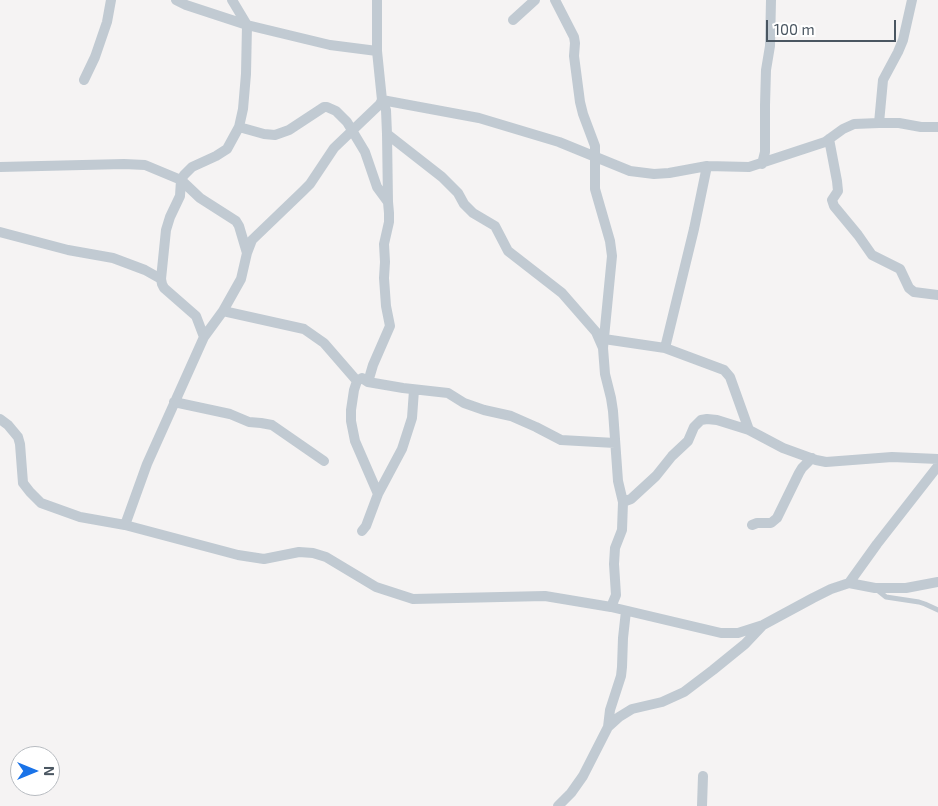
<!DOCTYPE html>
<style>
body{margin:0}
#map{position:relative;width:938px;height:806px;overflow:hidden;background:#f5f3f3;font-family:"Exo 2",sans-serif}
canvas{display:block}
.north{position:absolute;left:10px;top:746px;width:50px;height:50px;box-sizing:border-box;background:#fff;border:1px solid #b7bbc0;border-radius:50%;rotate:90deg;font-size:14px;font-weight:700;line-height:20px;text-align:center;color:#4a5661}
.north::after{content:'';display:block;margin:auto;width:18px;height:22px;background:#1a73e8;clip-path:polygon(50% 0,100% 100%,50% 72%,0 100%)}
.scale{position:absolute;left:766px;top:20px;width:130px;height:22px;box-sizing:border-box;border:2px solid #4a5661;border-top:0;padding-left:6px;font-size:15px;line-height:18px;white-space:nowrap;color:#4a5661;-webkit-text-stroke:4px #fff;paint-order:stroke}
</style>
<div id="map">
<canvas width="938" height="806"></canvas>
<div class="north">N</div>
<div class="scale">100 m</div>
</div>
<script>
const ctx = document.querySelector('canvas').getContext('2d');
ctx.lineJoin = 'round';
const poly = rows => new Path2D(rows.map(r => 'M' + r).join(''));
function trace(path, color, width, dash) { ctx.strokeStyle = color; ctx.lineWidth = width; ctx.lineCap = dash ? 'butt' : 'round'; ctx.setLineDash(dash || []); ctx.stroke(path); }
trace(poly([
 [876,589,886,597,919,602,925,604,938,610]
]), '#c1cad2', 5);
trace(poly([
 [176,0,186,5,247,25,246,74,243,109,239,127,227,149,216,156,192,167,184,175,181,180,180,196,170,217,166,230,161,279,162,284,164,288,196,316,204,337],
 [232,0,247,25,330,45,377,51],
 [555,0,574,37,575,43,574,56,580,102,583,114,595,146,595,189,610,241,612,256,603,348,605,374,611,398,613,411,618,481,623,502,622,530,615,548,614,564,616,595,611,607],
 [513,20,535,0],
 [84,80,95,57,107,22,111,0],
 [382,100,479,118,559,142,630,171,654,174,669,173,707,166,749,167,825,142,843,129,854,124,879,123,899,123,921,127,938,127],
 [382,100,386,110,387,134,442,177,458,193,464,204,473,213,495,226,508,251,562,293,596,332,603,348],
 [879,123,883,80,898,52,903,40,912,0],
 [239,127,264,134,275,135,289,130,324,107,327,107,336,111,347,122,365,152,377,187,388,202,389,213,389,222,384,244,385,262,384,278,386,306,390,326,373,365,368,382],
 [387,134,388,202],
 [829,139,837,181,838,191,832,200,834,206,858,235,872,255,900,269,909,288,914,292,938,295],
 [762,164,765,152,765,105,766,70,770,46,771,0],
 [0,167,124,164,145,165,181,180,200,198,236,221,239,226,247,253],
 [0,232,68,250,113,258,145,270,161,279],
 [223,311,304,329,324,343,357,381],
 [604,339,665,348,724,370,730,377,749,430],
 [665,348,694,229,707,166],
 [174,402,230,414,249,422,261,423,272,425,324,461],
 [0,419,8,425,18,437,20,444,23,483,30,492,41,503,80,517,125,525,238,555,264,559,299,552,313,553,326,557,376,587,413,599,545,596,611,607,721,633,738,633,763,625,813,598,831,589,849,583,877,544,938,466],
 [378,494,355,441,351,421,351,410,354,390,357,381,362,378,368,382,403,388,448,393,464,403,484,410,511,416,536,427,561,440,615,443],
 [623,502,631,499,656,476,672,456,688,441,694,427,701,420,707,419,717,420,749,430,783,448,816,460,826,462,892,457,938,459],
 [125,525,147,464,204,337,223,311,241,279,247,253,252,240,303,191,310,184,334,148,380,104,382,100,377,51,377,0],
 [752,525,757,523,771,523,777,518,799,473,802,468,812,458],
 [362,531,366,526,378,494,402,449,412,418,414,390],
 [849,583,875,588,906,588,938,582],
 [608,727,610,710,621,676,622,667,623,638,626,611],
 [558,806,571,793,583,776,608,727,619,717,632,709,662,702,684,692,713,670,745,644,762,626],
 [702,806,703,776]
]), '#c1cad2', 10);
</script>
